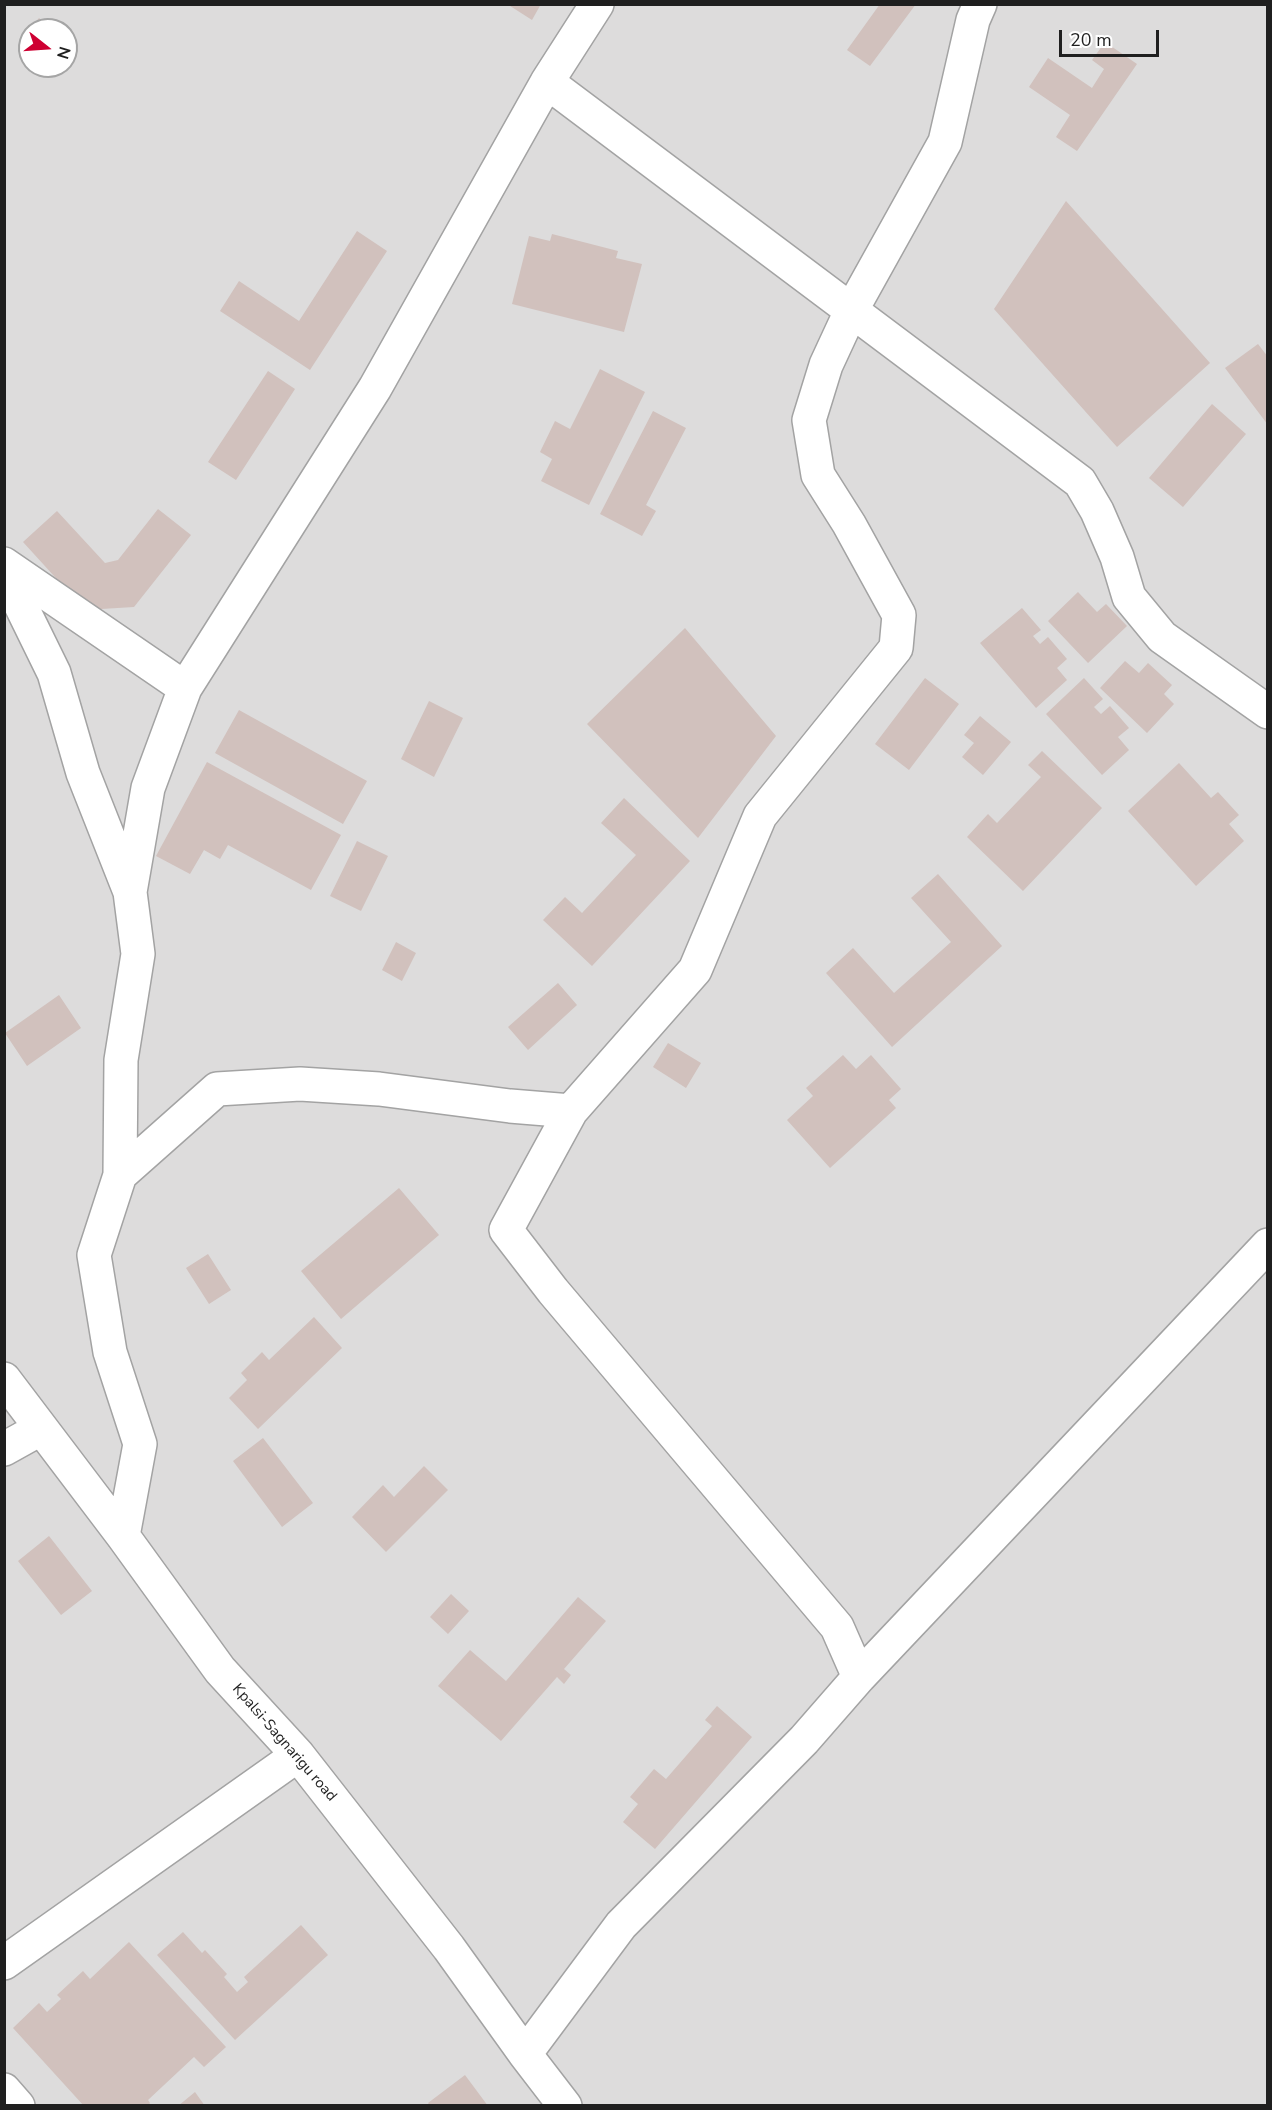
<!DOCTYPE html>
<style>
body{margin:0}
#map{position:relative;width:1272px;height:2110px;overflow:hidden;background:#f1eae4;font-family:"Nunito Sans",sans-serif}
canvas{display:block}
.frame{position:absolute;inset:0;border:6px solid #1f1f1f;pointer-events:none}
.north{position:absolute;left:18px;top:18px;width:60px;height:60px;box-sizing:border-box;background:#fff;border:2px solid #a5a5a5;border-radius:50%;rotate:107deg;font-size:16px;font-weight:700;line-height:24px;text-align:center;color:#1f1f1f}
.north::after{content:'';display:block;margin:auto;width:21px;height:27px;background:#ce0032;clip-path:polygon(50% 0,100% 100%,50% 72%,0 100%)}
.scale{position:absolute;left:1059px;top:30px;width:100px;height:27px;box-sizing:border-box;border:3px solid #1f1f1f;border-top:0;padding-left:8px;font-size:18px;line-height:21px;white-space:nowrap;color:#1f1f1f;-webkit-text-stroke:4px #fff;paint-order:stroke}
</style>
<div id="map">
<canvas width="1272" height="2110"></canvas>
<div class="frame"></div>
<div class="north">N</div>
<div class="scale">20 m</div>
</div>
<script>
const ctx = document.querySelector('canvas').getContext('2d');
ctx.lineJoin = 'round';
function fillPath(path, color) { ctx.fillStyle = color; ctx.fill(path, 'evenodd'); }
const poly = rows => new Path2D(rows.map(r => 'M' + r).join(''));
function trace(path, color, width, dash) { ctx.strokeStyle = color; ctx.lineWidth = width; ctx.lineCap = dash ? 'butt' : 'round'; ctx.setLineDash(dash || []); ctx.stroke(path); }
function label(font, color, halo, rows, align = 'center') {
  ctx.font = font + ' "Nunito Sans",sans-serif'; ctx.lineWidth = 6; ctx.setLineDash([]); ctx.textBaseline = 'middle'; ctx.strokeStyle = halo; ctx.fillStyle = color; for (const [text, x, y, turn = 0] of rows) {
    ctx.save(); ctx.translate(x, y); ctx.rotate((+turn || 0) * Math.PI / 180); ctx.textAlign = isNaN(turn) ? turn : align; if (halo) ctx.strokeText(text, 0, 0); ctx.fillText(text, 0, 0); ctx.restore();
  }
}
fillPath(poly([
 [5,5,1267,5,1267,2105,5,2105],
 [30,30,66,30,66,66,30,66]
]), '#dddcdc');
fillPath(poly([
 [507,4,541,4,532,20],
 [880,4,916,4,870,66,847,50],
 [39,18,53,30,30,30,30,37,26,34],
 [1105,42,1137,64,1077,151,1056,137,1070,115,1029,87,1048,58,1092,88,1104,69,1092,60],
 [1066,201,1210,363,1117,447,994,309],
 [357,231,387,251,310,370,220,311,239,281,299,321],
 [552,234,618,251,616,258,642,264,624,332,512,304,529,236,550,241],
 [1258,344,1268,357,1268,425,1225,368],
 [600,369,645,392,589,505,541,481,552,459,540,452,555,421,570,429],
 [268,371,295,389,236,480,208,462],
 [1212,404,1246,434,1183,507,1149,478],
 [653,411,686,428,646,505,656,511,642,536,600,514],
 [158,509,191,535,134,607,85,610,23,542,57,511,105,563,118,560],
 [1078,592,1097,612,1106,604,1127,626,1088,663,1048,621],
 [1022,608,1041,630,1033,636,1040,644,1048,637,1067,659,1057,668,1067,680,1036,708,980,643],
 [685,628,776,736,698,838,587,724],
 [1125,661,1139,673,1148,663,1172,685,1164,694,1174,704,1147,733,1100,688],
 [925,678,959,704,909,770,875,744],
 [1084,678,1103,699,1094,707,1101,714,1110,706,1129,728,1118,737,1129,750,1102,775,1046,714],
 [429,701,463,718,434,777,401,759],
 [239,710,367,781,343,824,215,753],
 [980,716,1011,742,983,775,962,757,974,743,964,735],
 [1042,751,1102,808,1023,891,967,837,988,814,997,823,1041,777,1028,765],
 [207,762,341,835,311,890,228,845,220,859,204,850,190,874,156,856],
 [1179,763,1211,798,1218,792,1239,815,1229,824,1244,841,1196,886,1128,811],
 [624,798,690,861,592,966,543,920,565,897,582,913,636,855,601,823],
 [357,841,388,856,361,911,330,896],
 [938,874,1002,946,892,1047,826,973,853,948,894,993,951,942,911,898],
 [396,942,416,953,402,981,382,970],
 [558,983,577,1005,528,1050,508,1027],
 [59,995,81,1028,27,1066,5,1033],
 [668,1043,701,1063,686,1088,653,1067],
 [843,1055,856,1069,871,1055,901,1089,889,1100,896,1108,830,1168,787,1120,813,1096,806,1088],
 [399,1188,439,1235,341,1319,301,1271],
 [208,1254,231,1290,209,1304,186,1268],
 [314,1317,342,1348,258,1429,229,1398,247,1380,241,1373,262,1352,269,1360],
 [263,1438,313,1503,282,1527,233,1461],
 [424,1466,448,1490,386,1552,352,1517,383,1485,394,1497],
 [49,1536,92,1591,61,1615,18,1561],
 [451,1594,469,1611,448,1634,430,1617],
 [578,1597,606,1621,564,1669,571,1675,564,1684,557,1677,501,1741,438,1686,470,1650,506,1681],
 [717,1706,752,1737,655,1849,623,1822,638,1804,630,1797,654,1769,666,1779,712,1726,705,1720],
 [301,1925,328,1955,235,2040,157,1955,183,1932,202,1953,205,1950,227,1974,224,1977,237,1992,248,1982,244,1977],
 [129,1942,226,2047,204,2067,194,2057,148,2100,150,2103,148,2106,84,2106,13,2028,39,2003,47,2012,61,1999,57,1995,83,1971,90,1979],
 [465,2075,488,2106,430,2106,428,2103],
 [195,2092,205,2106,178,2106]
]), '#d1c1bd');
const street = poly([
 [547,82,1080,482,1097,511,1117,557,1129,597,1162,637,1268,712],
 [4,564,185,688],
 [4,571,54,673,83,773,130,892],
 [120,1175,217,1089,300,1084,379,1089,510,1106,571,1111],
 [4,1379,123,1536,220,1670,298,1755,449,1948,525,2054,565,2106],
 [4,1449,40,1429],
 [123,1536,140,1444,110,1352,94,1255,120,1175,121,1060,138,954,130,892,148,788,185,688,375,388,547,82,597,4],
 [859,1677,837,1627,553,1291,506,1230,571,1111,695,970,760,816,896,648,899,615,849,524,818,475,809,420,826,365,851,311,945,142,973,20,980,4],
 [4,1963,298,1755],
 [525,2054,621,1925,804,1740,859,1677,1268,1245],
 [4,2090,18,2106]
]);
trace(street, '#a3a3a3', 36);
trace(street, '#fff', 33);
label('15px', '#1f1f1f', '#fff', [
 ["Kpalsi-Sagnarigu road",284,1743,49]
]);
</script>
